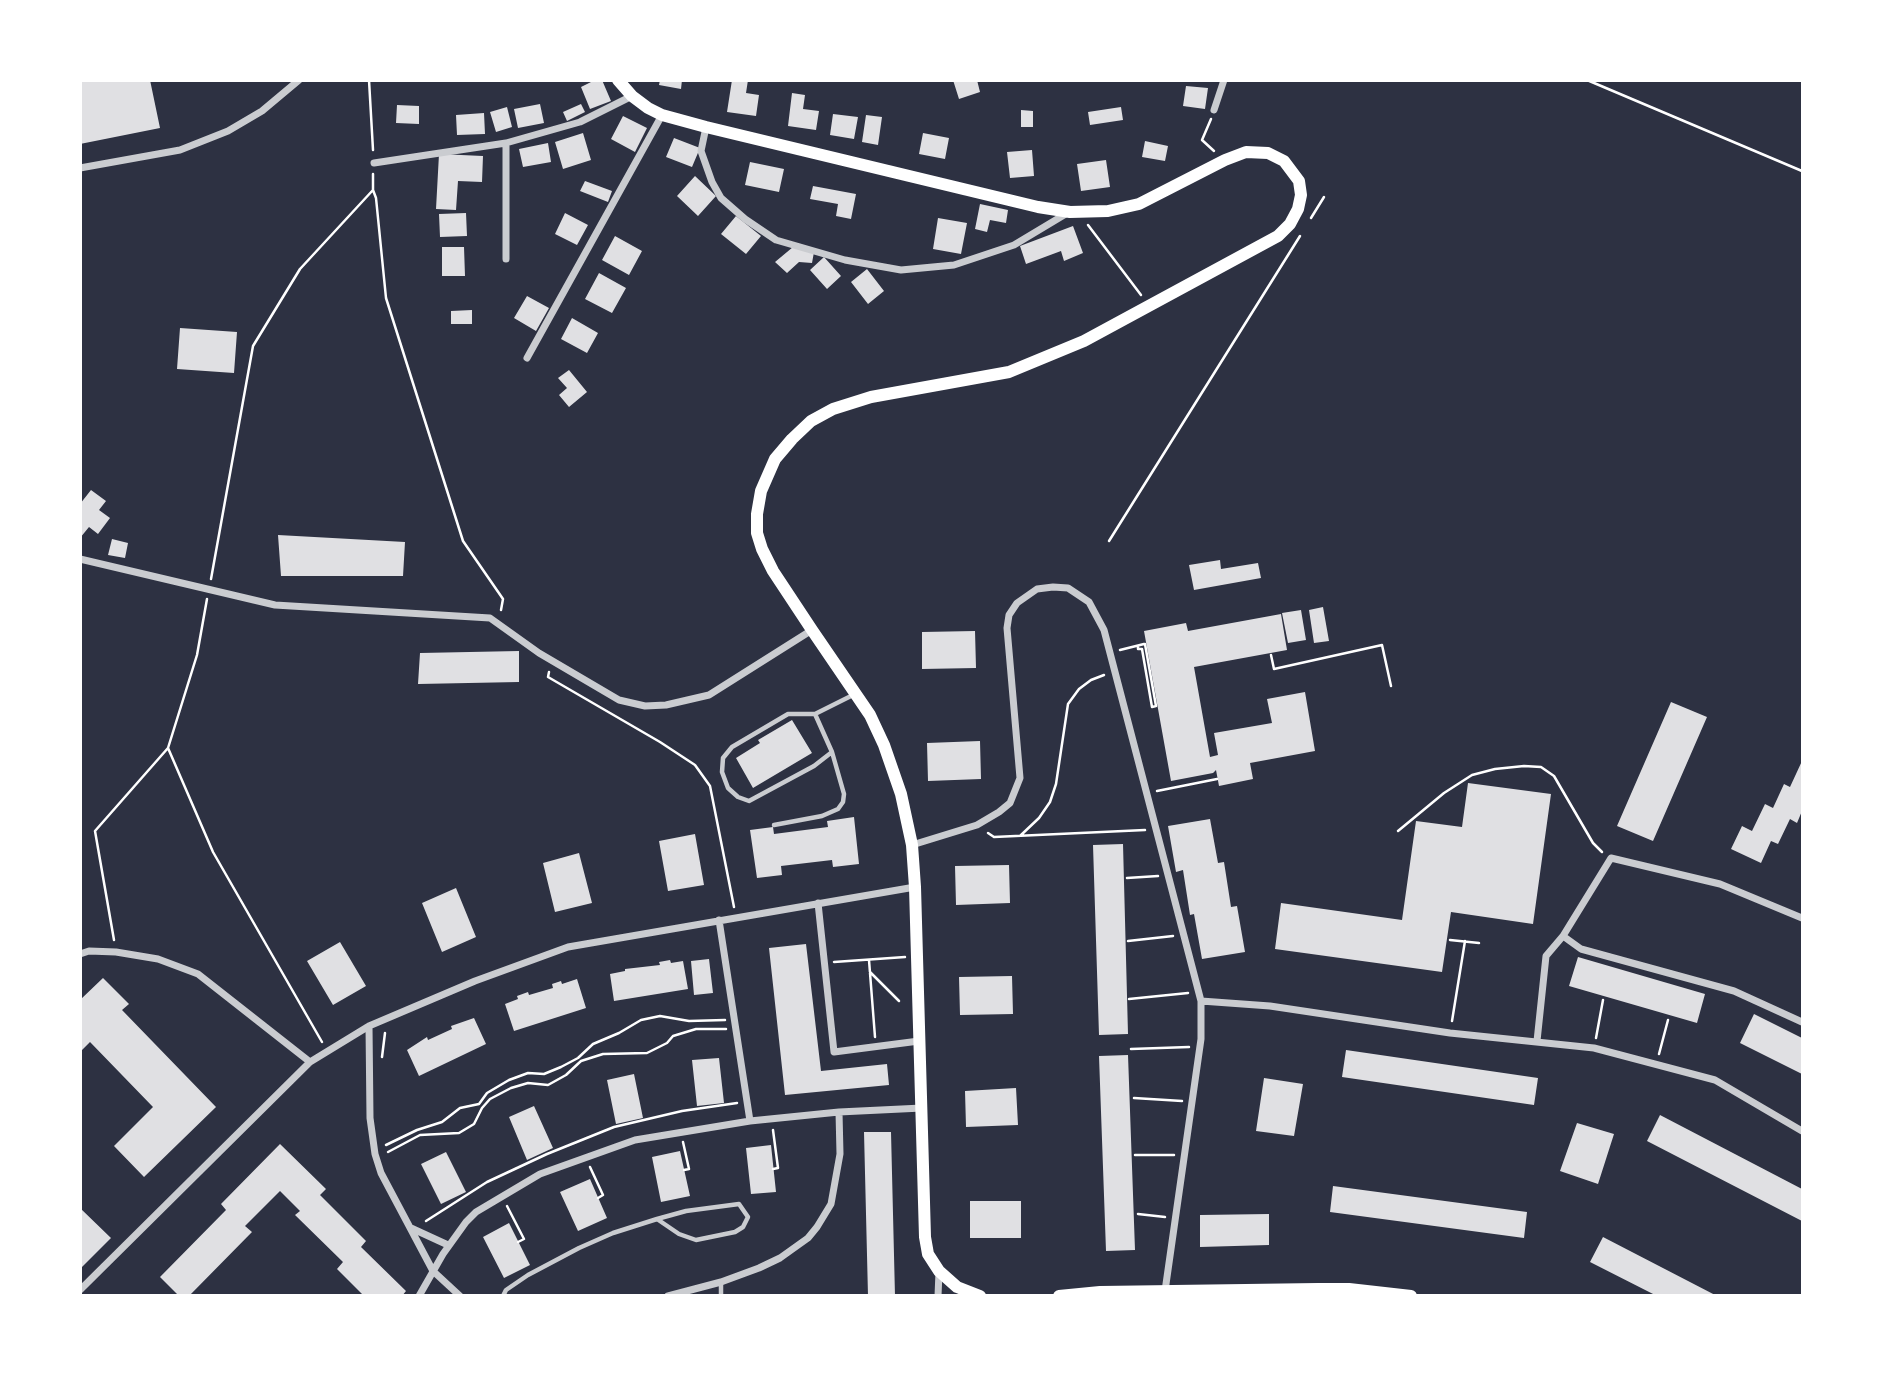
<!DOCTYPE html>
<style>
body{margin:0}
#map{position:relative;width:1883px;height:1376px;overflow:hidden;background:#2d3142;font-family:Bitter,serif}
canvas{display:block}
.frame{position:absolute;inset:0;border:82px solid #fff;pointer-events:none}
</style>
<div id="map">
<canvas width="1883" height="1376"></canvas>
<div class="frame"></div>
</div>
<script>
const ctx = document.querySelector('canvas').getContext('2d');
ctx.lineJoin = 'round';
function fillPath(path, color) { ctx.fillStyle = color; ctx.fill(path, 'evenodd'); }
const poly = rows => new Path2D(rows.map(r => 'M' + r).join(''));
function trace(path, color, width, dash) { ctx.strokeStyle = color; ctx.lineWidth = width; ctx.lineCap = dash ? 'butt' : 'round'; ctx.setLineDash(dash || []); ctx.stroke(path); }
fillPath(poly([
 [80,80,150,80,160,128,80,144],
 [595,80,602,80,611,101,590,109,581,87],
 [660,80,682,80,681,89,659,85],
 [732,80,748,80,746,93,759,95,756,116,727,112],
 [953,80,977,80,980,92,959,99],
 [1186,86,1208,88,1205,109,1183,106],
 [792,93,805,95,803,109,819,111,816,130,788,126],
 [540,104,544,123,518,128,514,109],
 [581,104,585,112,567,121,563,112],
 [397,105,419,106,419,124,396,123],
 [507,107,512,127,496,132,490,112],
 [1121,107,1123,120,1090,125,1088,112],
 [1021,110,1033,111,1033,127,1021,127],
 [484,113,485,134,457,135,456,115],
 [833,114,858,117,854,139,830,135],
 [866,115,882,117,878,145,862,142],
 [623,116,647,128,635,152,611,139],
 [583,133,591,160,563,169,555,142],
 [923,133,949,138,945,159,919,154],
 [674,138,700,148,692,167,666,157],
 [1145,141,1168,146,1165,161,1142,157],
 [548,143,551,162,523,167,519,149],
 [1032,150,1034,176,1010,178,1007,152],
 [439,154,483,156,482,182,458,181,456,210,436,209],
 [1106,160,1110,187,1081,191,1077,164],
 [750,162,784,169,779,192,745,185],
 [695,176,716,196,698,216,677,196],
 [585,181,612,191,608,202,580,191],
 [813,186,856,194,851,219,836,216,838,204,810,199],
 [980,204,1008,210,1006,223,990,220,987,232,975,229],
 [466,213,467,236,440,237,439,214],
 [565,213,588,225,577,245,555,234],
 [736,216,761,236,746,254,721,234],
 [938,218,967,223,961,254,933,249],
 [1073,226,1083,253,1064,261,1061,251,1026,264,1020,246],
 [615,236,642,251,629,275,602,260],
 [442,247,464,247,465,276,442,276],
 [793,247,814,252,812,263,799,262,787,273,775,262],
 [824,257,841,276,827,289,810,270],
 [867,269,884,291,868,304,851,282],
 [599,273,626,288,612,313,585,299],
 [527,296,549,308,536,331,514,318],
 [472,310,472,324,451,324,451,311],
 [572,318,598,333,587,353,561,339],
 [180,328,237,332,234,373,177,369],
 [569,370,587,392,569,407,559,395,567,388,558,378],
 [91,490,106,501,99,510,110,518,98,534,89,527,80,538,80,504],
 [278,535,405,542,403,576,281,576],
 [112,539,128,543,125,558,108,555],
 [1220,560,1221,569,1258,563,1261,578,1194,590,1189,565],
 [1323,607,1329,641,1314,643,1309,610],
 [1301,610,1306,640,1288,643,1282,613],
 [1281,614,1287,650,1194,667,1210,757,1218,755,1214,733,1272,723,1267,699,1305,692,1315,751,1250,763,1253,779,1219,786,1216,770,1213,773,1171,781,1144,631,1186,623,1188,631],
 [975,631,976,668,922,669,922,632],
 [519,651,519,682,418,684,420,653],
 [1671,702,1707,717,1653,841,1617,826],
 [792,720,812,753,753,788,736,758,760,743,758,740],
 [980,741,981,779,928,781,927,743],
 [1802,761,1802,811,1797,823,1790,819,1778,844,1771,841,1761,863,1731,849,1742,826,1752,831,1765,804,1773,808,1784,784,1790,787],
 [1468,783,1551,794,1533,924,1451,912,1442,972,1275,949,1281,903,1402,920,1416,821,1462,827],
 [854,817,859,864,833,867,832,860,781,866,782,875,757,878,750,830,773,827,774,834,828,827,827,821],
 [1210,819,1218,863,1224,862,1231,907,1237,906,1245,952,1202,959,1194,914,1190,915,1183,870,1176,872,1168,826],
 [695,834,704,885,668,891,659,841],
 [1123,844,1128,1034,1099,1035,1093,845],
 [579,853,592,903,555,912,543,863],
 [1009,865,1010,903,956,905,955,866],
 [456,888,476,937,442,952,422,903],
 [340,942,366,986,333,1005,307,961],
 [806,944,821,1071,887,1064,889,1085,785,1095,769,948],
 [1578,957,1705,994,1697,1023,1569,986],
 [709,959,713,993,694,995,691,961],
 [670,960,671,963,683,961,688,989,614,1001,610,974,625,971,625,969,660,965,659,962],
 [1012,976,1013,1014,960,1015,959,977],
 [103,978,129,1004,122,1010,216,1107,144,1177,114,1146,153,1107,90,1042,80,1052,80,1000],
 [577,979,586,1008,514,1031,505,1004,518,999,517,996,528,992,529,995,553,988,552,984,561,981,562,984],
 [1754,1014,1802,1038,1802,1074,1740,1043],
 [474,1018,486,1044,419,1076,407,1050,427,1037,428,1040,452,1029,451,1026],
 [1346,1050,1538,1078,1534,1105,1342,1077],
 [1128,1055,1135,1250,1106,1251,1099,1056],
 [719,1058,724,1103,697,1106,692,1060],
 [634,1074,643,1118,616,1124,607,1080],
 [1264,1078,1303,1084,1294,1136,1256,1131],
 [1016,1088,1018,1125,966,1127,965,1091],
 [534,1106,553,1148,527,1160,509,1117],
 [1660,1115,1802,1189,1802,1221,1647,1141],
 [1577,1123,1614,1134,1598,1184,1560,1171],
 [864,1132,891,1132,895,1296,868,1296],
 [280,1144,326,1189,320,1195,366,1241,361,1247,406,1291,402,1296,364,1296,337,1269,343,1262,295,1215,300,1211,280,1191,245,1226,252,1232,189,1296,179,1296,160,1277,226,1210,221,1204],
 [771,1145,776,1192,751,1194,746,1148],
 [680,1151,690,1196,661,1202,652,1157],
 [446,1152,466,1192,441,1204,421,1164],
 [590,1179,607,1218,578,1231,560,1192],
 [1333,1186,1527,1212,1524,1238,1330,1212],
 [970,1201,1021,1201,1021,1238,970,1238],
 [80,1208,111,1238,80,1269],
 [1269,1214,1269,1245,1200,1247,1200,1215],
 [509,1223,530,1265,504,1278,483,1237],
 [1603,1237,1717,1296,1657,1296,1590,1262]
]), '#e0e0e3');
trace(poly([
 [369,80,373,150],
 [1587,80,1802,171],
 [1211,119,1202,140,1214,151],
 [373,174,373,190,376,198,386,298,463,541,503,599,501,610],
 [1311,218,1324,197],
 [1088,225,1141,295],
 [1109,541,1300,236],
 [211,579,253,346,300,269,373,190],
 [207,599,197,655,168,748,213,852,322,1042],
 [1138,646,1138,649,1142,649,1152,707,1156,706,1145,644],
 [1120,650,1144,644],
 [1271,655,1274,669,1382,645,1391,686],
 [549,672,548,677,660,742,695,765,710,786,734,907],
 [1157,791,1217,779],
 [1398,831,1444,793,1472,775,1495,769,1524,766,1541,767,1554,776,1593,843,1602,852],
 [988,833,994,837,1145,830],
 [1020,836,1039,818,1050,802,1056,784,1068,704,1079,689,1091,680,1104,675],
 [1127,878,1158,876],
 [114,940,95,831,168,748],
 [1450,940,1479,943],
 [1128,941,1173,936],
 [869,960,875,1037],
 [834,962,905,957],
 [870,972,899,1001],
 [1129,999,1188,993],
 [1452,1021,1465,941],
 [1596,1038,1603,1000],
 [1131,1049,1189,1047],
 [1659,1054,1668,1020],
 [382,1057,385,1033],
 [1134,1098,1182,1101],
 [773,1130,778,1168,773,1169],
 [683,1142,689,1169,684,1170],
 [386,1145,417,1130,442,1122,460,1108,479,1104,487,1093,509,1080,528,1073,544,1074,561,1067,578,1058,593,1044,619,1033,641,1020,660,1016,689,1021,725,1020],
 [388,1152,420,1135,459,1133,474,1124,482,1108,490,1099,511,1088,528,1083,548,1085,566,1075,581,1061,603,1054,647,1053,667,1043,673,1036,696,1029,726,1029],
 [1135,1155,1174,1155],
 [590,1167,603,1195,598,1198],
 [507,1206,524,1239,518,1242],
 [1138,1214,1165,1217],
 [426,1221,487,1182,547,1154,614,1127,682,1111,737,1103]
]), '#fff', 2.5);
trace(poly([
 [815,714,832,752,814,766,749,801,738,797,728,788,722,772,723,758,732,747,788,714,815,714,855,694],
 [774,825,822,816,838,809,843,802,844,794,832,752],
 [503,1296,506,1290,528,1275,579,1248,613,1233,657,1219,686,1211,739,1204,748,1217,743,1227,735,1232,696,1240,679,1234,657,1219],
 [721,1296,721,1282]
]), '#caccd0', 4.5);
trace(poly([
 [1214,110,1224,80],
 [706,127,701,151,712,182,721,198,745,219,776,240,845,260,901,270,954,265,1014,245,1069,212],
 [506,143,506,259],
 [374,163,506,143,580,122,632,96],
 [80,168,180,150,228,131,262,111,299,80],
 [527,358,662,115],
 [80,559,275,605,490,618,539,653,619,700,645,706,666,705,709,695,812,630],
 [912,845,977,825,999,812,1010,803,1020,778,1007,628,1009,615,1017,603,1037,589,1053,587,1068,588,1089,602,1104,630,1201,1001,1201,1039,1165,1291],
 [818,903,834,1052,919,1041],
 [719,920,750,1121],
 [1563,936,1581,949,1734,991,1802,1022],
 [80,954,89,951,116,952,158,959,198,974,310,1062],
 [1201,1001,1270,1006,1450,1033,1594,1048,1715,1080,1802,1131],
 [369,1026,370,1118,375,1154,381,1173,433,1271,460,1296],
 [1537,1041,1546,956,1563,936,1611,858,1720,884,1802,918],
 [411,1228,448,1245],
 [80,1290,310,1062,369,1026,475,981,568,947,915,887],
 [419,1296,443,1254,466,1222,476,1212,540,1174,635,1140,750,1121,839,1112,922,1108],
 [668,1296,721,1282,759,1268,780,1258,808,1238,817,1227,831,1204,840,1154,839,1112],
 [938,1296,939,1272]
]), '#caccd0', 7);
trace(poly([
 [618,80,632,96,648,108,662,115,706,127,1038,207,1070,212,1108,211,1139,204,1225,160,1246,152,1268,153,1284,161,1299,181,1301,195,1298,209,1290,224,1278,236,1084,341,1009,372,871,397,833,409,811,421,792,439,775,459,761,491,757,514,757,533,762,549,773,571,812,630,870,715,884,745,901,794,912,845,915,887,925,1237,928,1254,939,1271,957,1287,980,1296],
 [1059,1296,1100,1292,1318,1289,1349,1289,1411,1296]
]), '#fff', 12);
</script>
